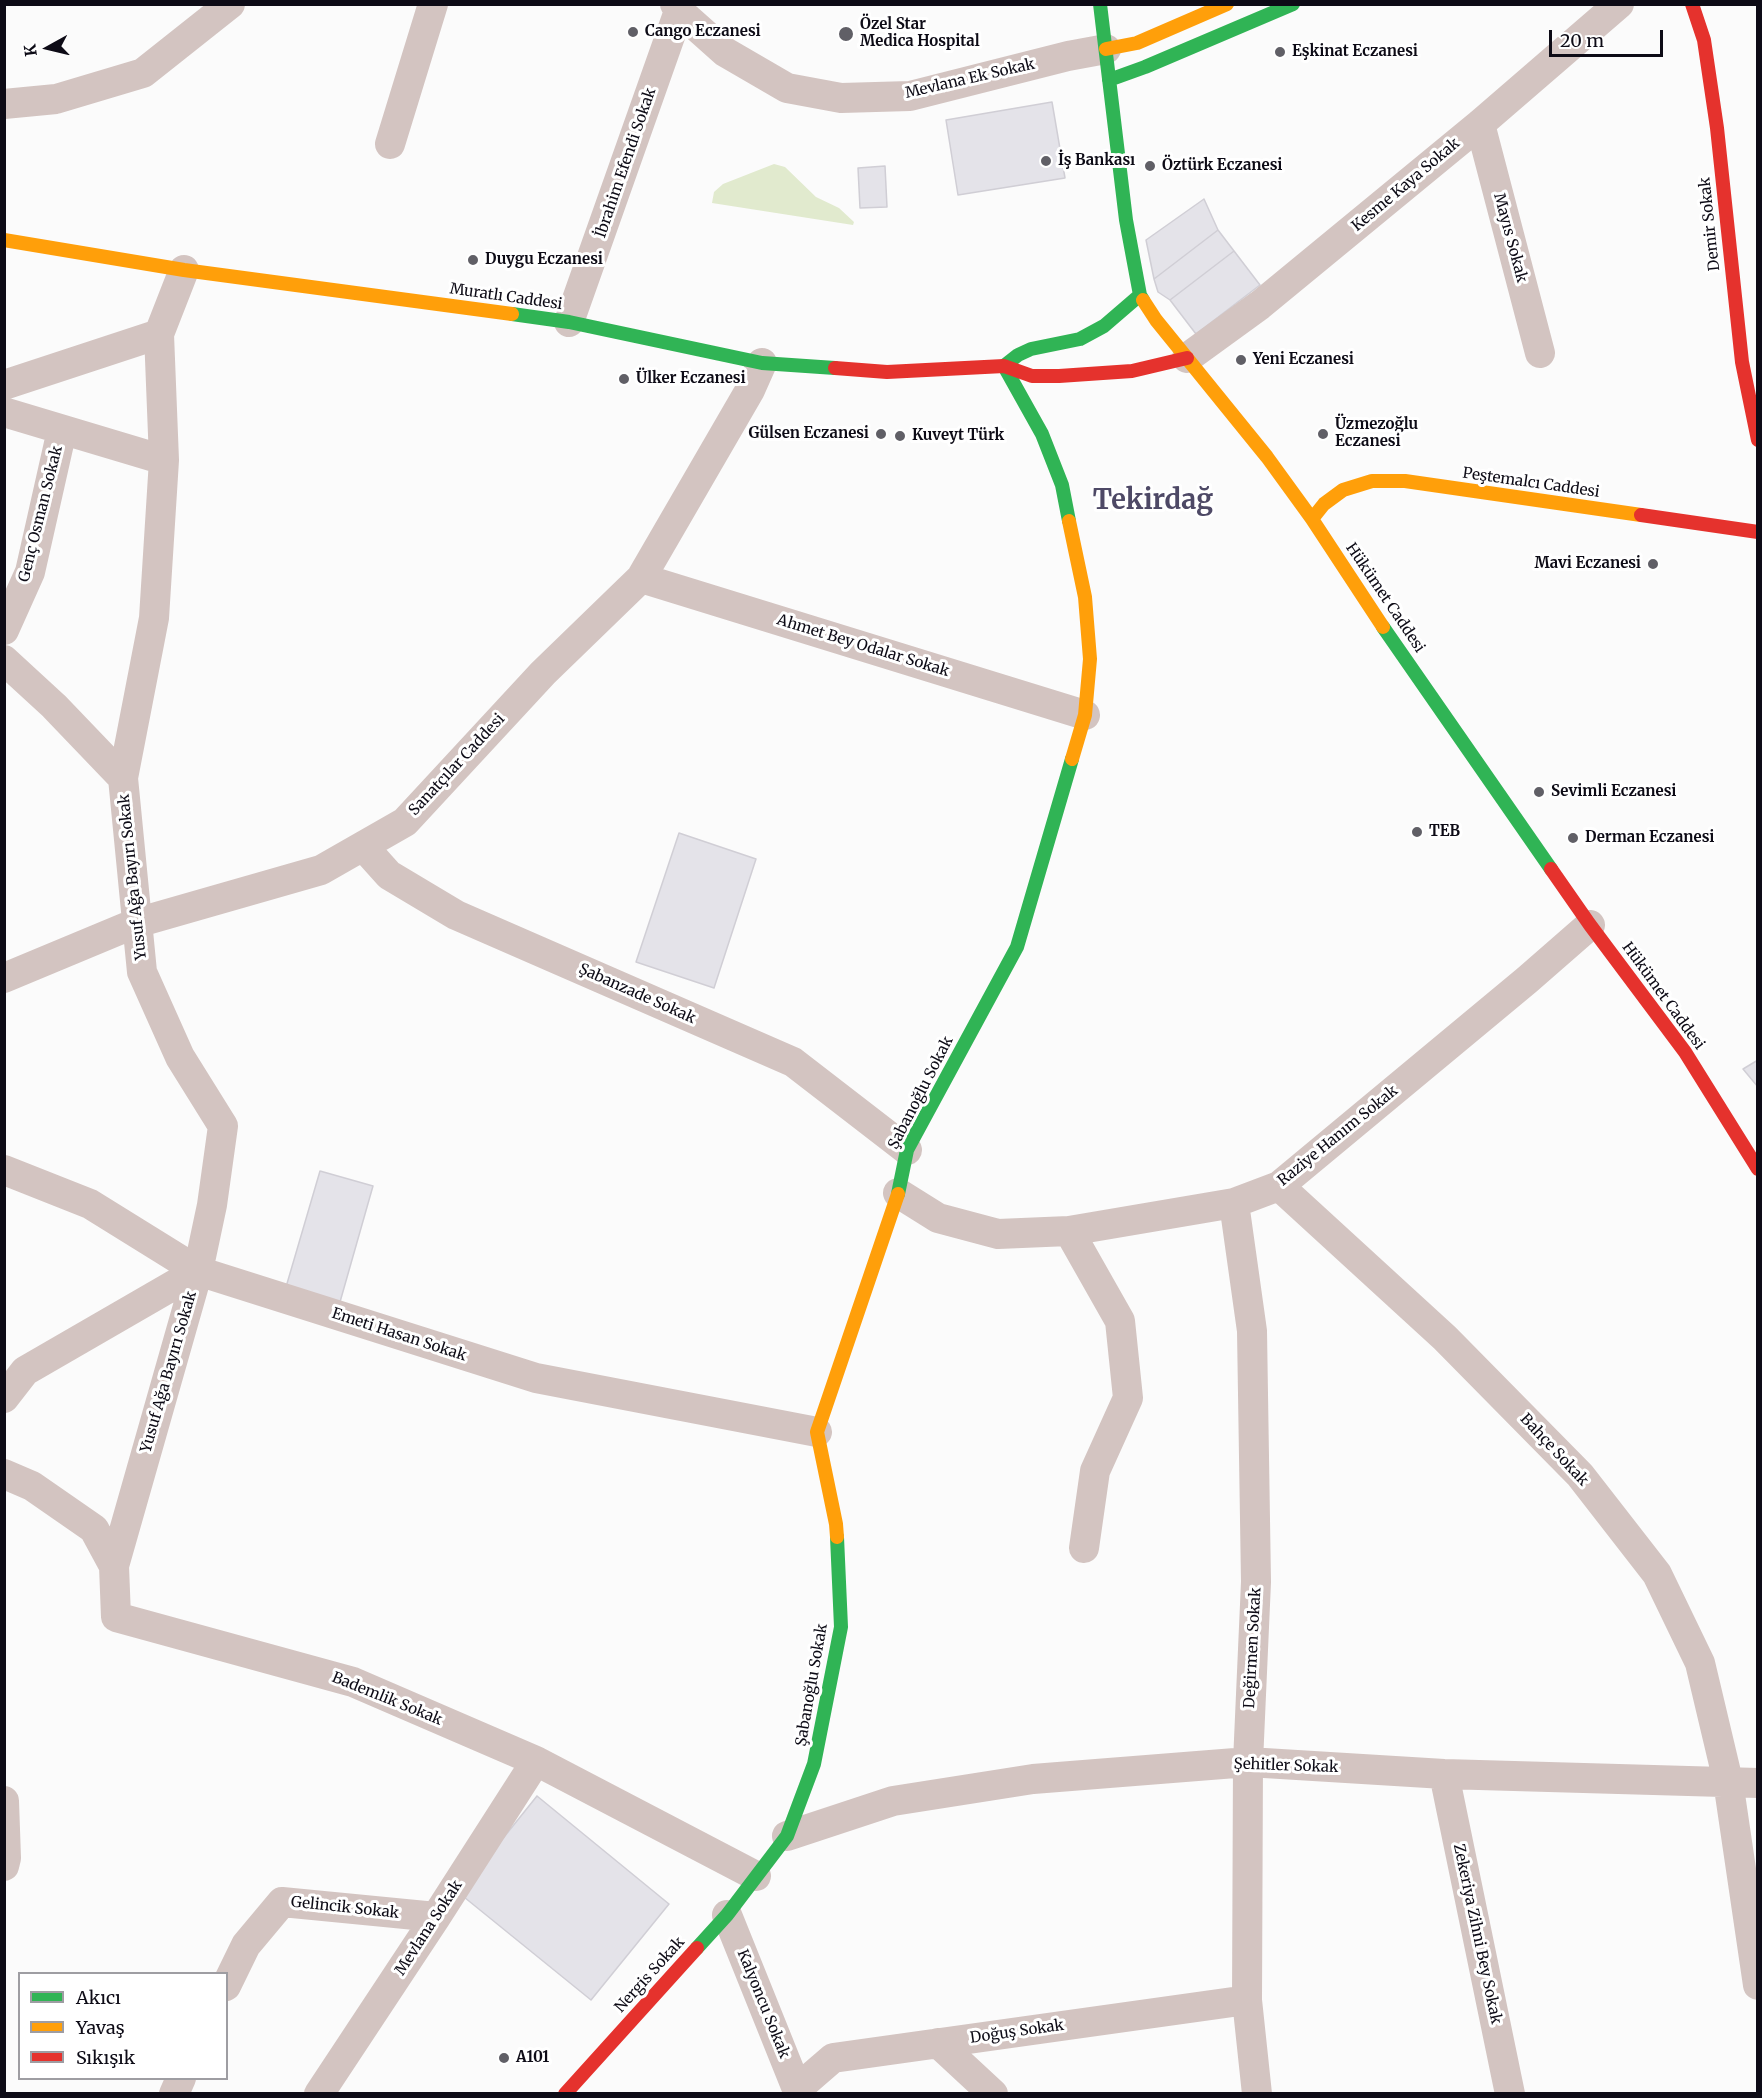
<!DOCTYPE html>
<meta charset="utf-8">
<style>
body{margin:0}
#map{position:relative;width:1762px;height:2098px;overflow:hidden;background:#fbfbfb;font-family:Merriweather,serif}
canvas{display:block}
.frame{position:absolute;inset:0;border:6px solid #0d0b16;pointer-events:none}
.legend{position:absolute;left:18px;top:1972px;width:210px;height:108px;box-sizing:border-box;background:#fff;border:2px solid #9e9da2;margin:0;padding:8px 10px;list-style:none;font-size:18px;color:#0d0b16}
.legend li{display:flex;align-items:center;gap:12px;height:30px}
.legend b{width:30px;border:2px solid #9e9da2}
.north{position:absolute;left:18px;top:18px;width:60px;height:60px;-webkit-text-stroke:4px #fff;paint-order:stroke;rotate:262deg;font-size:16px;font-weight:700;line-height:24px;text-align:center;color:#0d0b16}
.north::after{content:'';display:block;margin:auto;width:21px;height:27px;background:#0d0b16;clip-path:polygon(50% 0,100% 100%,50% 72%,0 100%)}
.scale{position:absolute;left:1549px;top:30px;width:114px;height:27px;box-sizing:border-box;border:3px solid #0d0b16;border-top:0;padding-left:8px;font-size:18px;line-height:21px;white-space:nowrap;color:#0d0b16;-webkit-text-stroke:4px #fff;paint-order:stroke}
</style>
<div id="map">
<canvas width="1762" height="2098"></canvas>
<div class="frame"></div>
<ul class="legend">
<li><b style="height:8px;background:#30b455"></b>Akıcı</li>
<li><b style="height:8px;background:#ff9f0a"></b>Yavaş</li>
<li><b style="height:8px;background:#e5322d"></b>Sıkışık</li>
</ul>
<div class="north">K</div>
<div class="scale">20 m</div>
</div>
<script>
const ctx = document.querySelector('canvas').getContext('2d');
ctx.lineJoin = 'round';
function fillPath(path, color) { ctx.fillStyle = color; ctx.fill(path, 'evenodd'); }
const poly = rows => new Path2D(rows.map(r => 'M' + r).join(''));
function trace(path, color, width, dash) { ctx.strokeStyle = color; ctx.lineWidth = width; ctx.lineCap = dash ? 'butt' : 'round'; ctx.setLineDash(dash || []); ctx.stroke(path); }
function label(font, color, halo, rows, align = 'center') {
  ctx.font = font + ' Merriweather,serif'; ctx.lineWidth = 6; ctx.setLineDash([]); ctx.textBaseline = 'middle'; ctx.strokeStyle = halo; ctx.fillStyle = color; for (const [text, x, y, turn = 0] of rows) {
    ctx.save(); ctx.translate(x, y); ctx.rotate((+turn || 0) * Math.PI / 180); ctx.textAlign = isNaN(turn) ? turn : align; if (halo) ctx.strokeText(text, 0, 0); ctx.fillText(text, 0, 0); ctx.restore();
  }
}
fillPath(poly([
 [774,164,785,167,816,197,839,208,854,222,853,225,712,203,714,192,723,184]
]), '#e1eace');
const building = poly([
 [1052,102,1065,178,958,195,946,120,1052,102],
 [885,166,887,207,860,208,858,168,885,166],
 [1204,199,1218,230,1154,279,1146,240,1204,199],
 [1218,230,1234,251,1170,300,1158,292,1154,279,1218,230],
 [1234,251,1260,285,1196,334,1170,300,1234,251],
 [679,833,756,859,714,988,636,962,679,833],
 [1758,1060,1758,1087,1743,1069,1758,1060],
 [320,1171,373,1186,340,1302,286,1287,320,1171],
 [537,1796,669,1904,591,2000,459,1893,537,1796]
]);
fillPath(building, '#e4e3e9');
trace(building, '#d0ced5', 1.5);
trace(poly([
 [675,4,679,11,725,52,787,88,841,98,910,96,1068,56,1106,49],
 [4,104,56,99,143,73,230,4],
 [1480,124,1540,353],
 [390,144,433,4],
 [569,322,679,11],
 [1187,358,1260,305,1480,124,1619,4],
 [4,385,159,334],
 [4,412,164,460],
 [641,578,1085,715],
 [4,630,30,572,62,430],
 [4,660,54,706,123,778],
 [363,846,389,875,456,915,793,1062,907,1150],
 [4,978,136,923,321,870,405,822,543,673,641,578,750,390,762,363],
 [4,1170,90,1204,198,1271,536,1378,817,1432],
 [1279,1186,1445,1338,1580,1475,1657,1574,1700,1663,1728,1781,1758,1985],
 [898,1193,938,1218,998,1234,1069,1231,1234,1203,1279,1186,1527,980,1590,925],
 [1234,1203,1252,1331,1256,1582,1248,1762,1247,2000,1257,2094],
 [1069,1231,1120,1321,1128,1398,1095,1471,1084,1548],
 [4,1398,25,1371,198,1271],
 [4,1474,32,1486,94,1529,114,1566,116,1617,353,1682,536,1761,756,1876],
 [114,1566,198,1271,212,1205,223,1126,180,1057,142,972,123,778,154,618,164,460,159,334,184,270],
 [1444,1774,1510,2094],
 [4,1801,6,1858,4,1866],
 [787,1836,893,1801,1033,1779,1248,1762,1444,1774,1758,1783],
 [727,1915,799,2094],
 [226,1986,246,1945,282,1902,436,1917],
 [938,2043,993,2094],
 [797,2089,833,2058,1247,2000],
 [174,2094,181,2078],
 [319,2094,436,1917,536,1761]
]), '#d3c4c1', 30);
trace(poly([
 [1100,4,1126,220,1140,295,1143,300],
 [1109,80,1145,67,1293,4],
 [512,314,569,322,762,363,835,368],
 [1004,366,1018,355,1031,349,1080,339,1104,326,1140,295],
 [1004,366,1042,434,1062,485,1069,521],
 [1383,627,1551,869],
 [898,1194,907,1150,1017,947,1072,759],
 [697,1948,727,1915,787,1836,814,1764,841,1627,837,1537]
]), '#30b455', 14);
trace(poly([
 [1106,49,1137,43,1227,4],
 [4,240,184,270,512,314],
 [1143,300,1156,320,1267,457,1312,519,1383,627],
 [1312,519,1324,504,1343,490,1372,481,1405,481,1641,515],
 [1069,521,1085,597,1090,659,1085,715,1072,759],
 [837,1537,836,1524,817,1432,898,1194]
]), '#ff9f0a', 14);
trace(poly([
 [1692,4,1704,40,1717,128,1742,362,1758,440],
 [835,368,887,372,1004,366,1032,376,1059,376,1132,371,1187,358],
 [1641,515,1758,532],
 [1551,869,1590,925,1685,1052,1758,1169],
 [565,2094,697,1948]
]), '#e5322d', 14);
for (const [x, y, r, color] of [
 [633,32,6,"#605f66"],
 [846,34,8,"#605f66"],
 [1280,52,6,"#605f66"],
 [1046,161,6,"#605f66"],
 [1150,166,6,"#605f66"],
 [473,260,6,"#605f66"],
 [1241,360,6,"#605f66"],
 [624,379,6,"#605f66"],
 [881,434,6,"#605f66"],
 [1323,434,6,"#605f66"],
 [900,436,6,"#605f66"],
 [1653,564,6,"#605f66"],
 [1539,792,6,"#605f66"],
 [1417,832,6,"#605f66"],
 [1573,838,6,"#605f66"],
 [504,2058,6,"#605f66"]
]) { const dot = new Path2D(); dot.arc(x, y, r, 0, 2 * Math.PI); ctx.fillStyle = color; ctx.fill(dot); trace(dot, '#fff', 2); }
label('bold 15px', '#0d0b16', '#fff', [
 ["Özel Star",860,25],
 ["Medica Hospital",860,42],
 ["Cango Eczanesi",645,32],
 ["Eşkinat Eczanesi",1292,52],
 ["İş Bankası",1058,161],
 ["Öztürk Eczanesi",1162,166],
 ["Duygu Eczanesi",485,260],
 ["Yeni Eczanesi",1253,360],
 ["Ülker Eczanesi",636,379],
 ["Üzmezoğlu",1335,425],
 ["Eczanesi",1335,442],
 ["Gülsen Eczanesi",869,434,"right"],
 ["Kuveyt Türk",912,436],
 ["Mavi Eczanesi",1641,564,"right"],
 ["Sevimli Eczanesi",1551,792],
 ["TEB",1429,832],
 ["Derman Eczanesi",1585,838],
 ["A101",516,2058]
], 'left');
label('15px', '#0d0b16', '#fff', [
 ["Mevlana Ek Sokak",970,79,-13],
 ["İbrahim Efendi Sokak",626,163,-71],
 ["Kesme Kaya Sokak",1406,185,-40],
 ["Demir Sokak",1710,224,-96],
 ["Mayıs Sokak",1510,238,75],
 ["Muratlı Caddesi",506,297,8],
 ["Peştemalcı Caddesi",1531,483,8],
 ["Genç Osman Sokak",41,514,-76],
 ["Hükümet Caddesi",1385,598,56],
 ["Ahmet Bey Odalar Sokak",863,646,17],
 ["Sanatçılar Caddesi",457,765,-47],
 ["Yusuf Ağa Bayırı Sokak",133,877,-96],
 ["Şabanzade Sokak",637,994,24],
 ["Hükümet Caddesi",1663,996,54],
 ["Şabanoğlu Sokak",921,1093,-63],
 ["Raziye Hanım Sokak",1338,1136,-39],
 ["Emeti Hasan Sokak",399,1335,18],
 ["Yusuf Ağa Bayırı Sokak",169,1372,-74],
 ["Bahçe Sokak",1554,1450,47],
 ["Değirmen Sokak",1253,1648,-87],
 ["Şabanoğlu Sokak",812,1685,-80],
 ["Bademlik Sokak",387,1699,22],
 ["Şehitler Sokak",1286,1766,2],
 ["Gelincik Sokak",345,1908,6],
 ["Mevlana Sokak",429,1928,-57],
 ["Zekeriya Zihni Bey Sokak",1477,1934,78],
 ["Nergis Sokak",650,1975,-48],
 ["Kalyoncu Sokak",763,2004,68],
 ["Doğuş Sokak",1017,2032,-8]
]);
label('bold 27px', '#4e4966', '#fff', [
 ["Tekirdağ",1153,501]
]);
</script>
